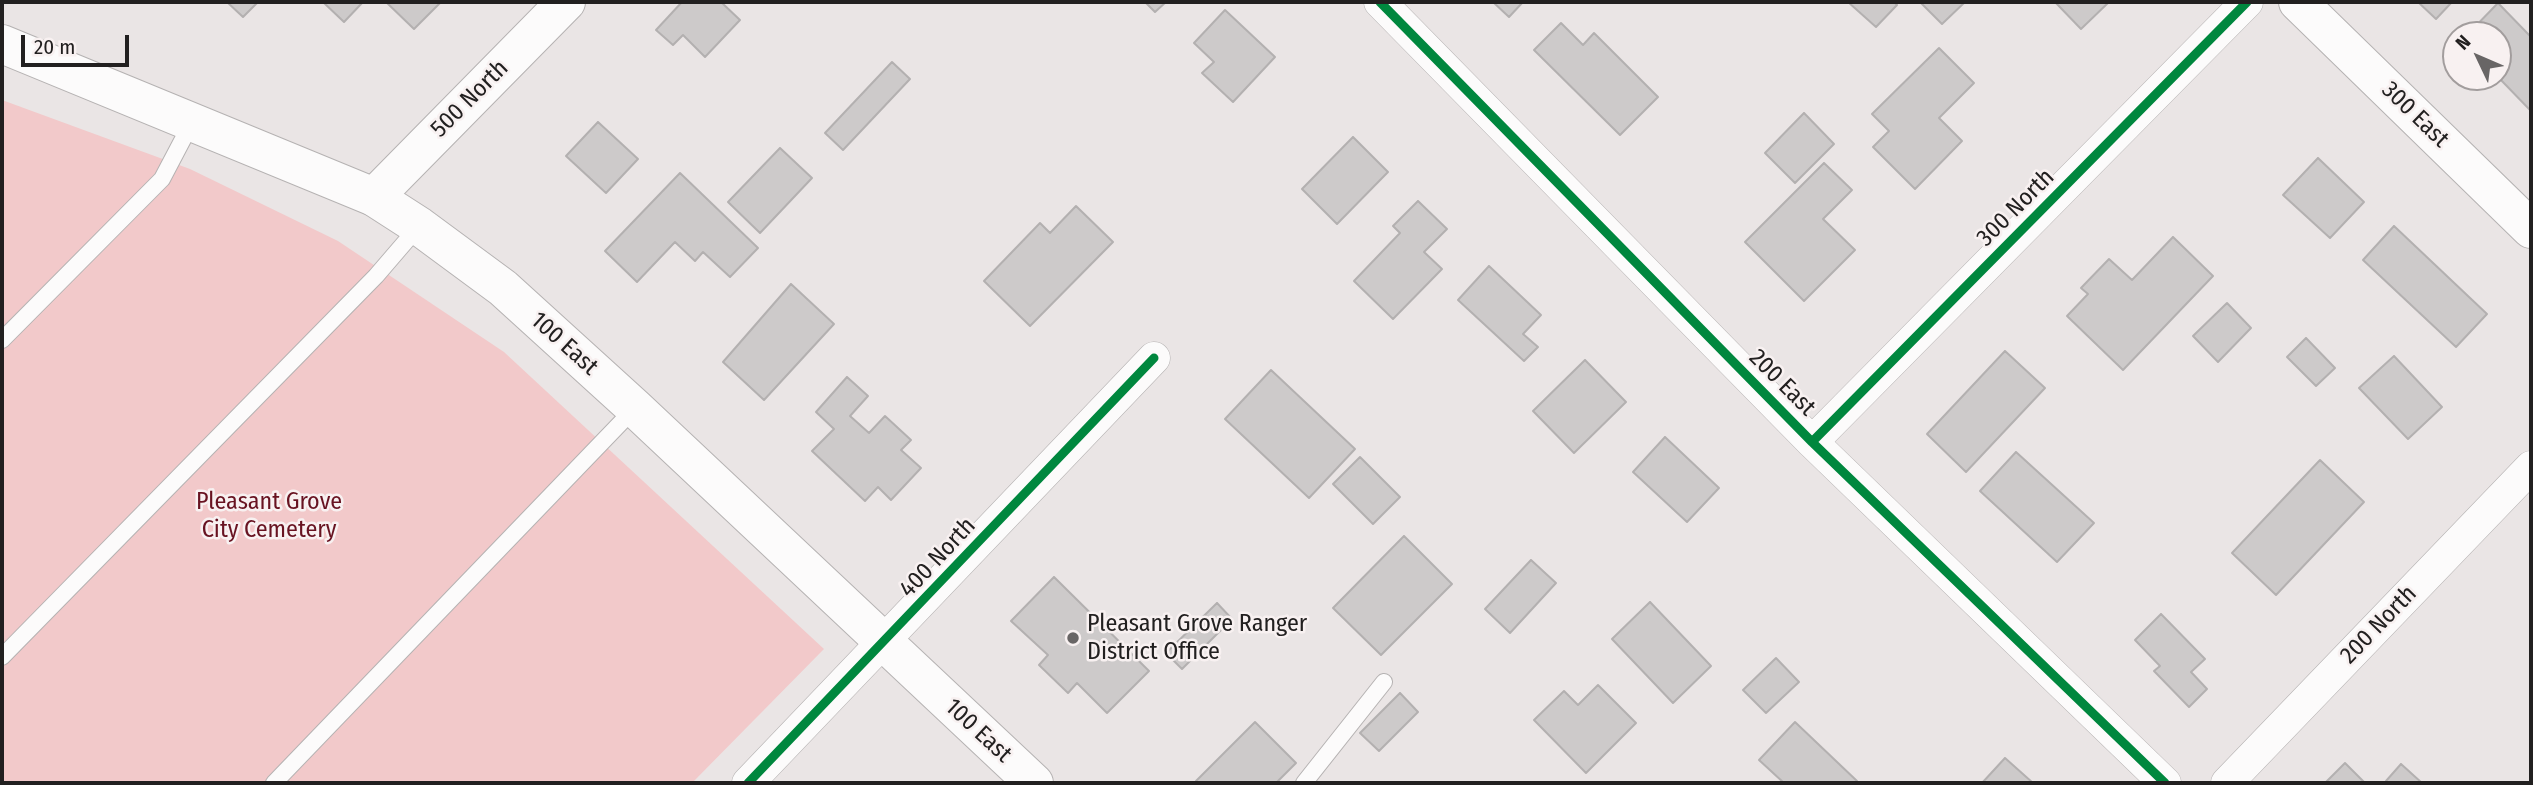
<!DOCTYPE html>
<style>
body{margin:0}
#map{position:relative;width:2533px;height:785px;overflow:hidden;background:#eae5e5;font-family:"Fira Sans Condensed",sans-serif}
canvas{display:block}
.frame{position:absolute;inset:0;border:4px solid #222020;pointer-events:none}
.north{position:absolute;left:2442px;top:21px;width:70px;height:70px;box-sizing:border-box;background:#f8f1f1;border:2px solid #a29d9d;border-radius:50%;rotate:314deg;font-size:19px;font-weight:700;line-height:28px;text-align:center;color:#222020}
.north::after{content:'';display:block;margin:auto;width:24px;height:32px;background:#686565;clip-path:polygon(50% 0,100% 100%,50% 72%,0 100%)}
.scale{position:absolute;left:21px;top:35px;width:108px;height:32px;box-sizing:border-box;border:4px solid #222020;border-top:0;padding-left:9px;font-size:21px;line-height:24px;white-space:nowrap;color:#222020;-webkit-text-stroke:5px #f8f1f1;paint-order:stroke}
</style>
<div id="map">
<canvas width="2533" height="785"></canvas>
<div class="frame"></div>
<div class="north">N</div>
<div class="scale">20 m</div>
</div>
<script>
const ctx = document.querySelector('canvas').getContext('2d');
ctx.lineJoin = 'round';
function fillPath(path, color) { ctx.fillStyle = color; ctx.fill(path, 'evenodd'); }
const poly = rows => new Path2D(rows.map(r => 'M' + r).join(''));
function trace(path, color, width, dash) { ctx.strokeStyle = color; ctx.lineWidth = width; ctx.lineCap = dash ? 'butt' : 'round'; ctx.setLineDash(dash || []); ctx.stroke(path); }
function label(font, color, halo, rows, align = 'center') {
  ctx.font = font + ' "Fira Sans Condensed",sans-serif'; ctx.lineWidth = 5; ctx.setLineDash([]); ctx.textBaseline = 'middle'; ctx.strokeStyle = halo; ctx.fillStyle = color; for (const [text, x, y, turn = 0] of rows) {
    ctx.save(); ctx.translate(x, y); ctx.rotate((+turn || 0) * Math.PI / 180); ctx.textAlign = isNaN(turn) ? turn : align; if (halo) ctx.strokeText(text, 0, 0); ctx.fillText(text, 0, 0); ctx.restore();
  }
}
fillPath(poly([
 [2,100,190,169,338,241,504,352,824,649,692,783,2,783]
]), '#f2c9ca');
const building = poly([
 [227,2,258,2,243,17,227,2],
 [323,2,363,2,344,22,323,2],
 [386,2,441,2,414,29,386,2],
 [682,2,721,2,740,20,705,57,683,35,673,45,656,30,682,2],
 [1145,2,1166,2,1155,12,1145,2],
 [1493,2,1523,2,1509,17,1493,2],
 [1848,2,1894,2,1897,5,1876,27,1848,2],
 [1920,2,1965,2,1942,24,1920,2],
 [2055,2,2109,2,2081,29,2055,2],
 [2418,2,2452,2,2436,19,2418,2],
 [2498,3,2531,37,2531,111,2498,77,2498,35,2467,35,2498,3],
 [1225,10,1275,57,1233,102,1202,73,1214,62,1194,43,1225,10],
 [1561,23,1583,45,1594,33,1658,97,1620,135,1534,50,1561,23],
 [1939,48,1974,83,1939,118,1962,141,1915,189,1873,147,1889,131,1872,114,1939,48],
 [892,62,910,79,843,150,825,133,892,62],
 [1804,113,1834,144,1795,183,1765,153,1804,113],
 [598,122,638,159,606,193,566,156,598,122],
 [1353,137,1388,172,1337,224,1302,189,1353,137],
 [780,148,812,178,760,233,728,202,780,148],
 [2318,158,2364,202,2330,238,2283,195,2318,158],
 [1824,163,1852,190,1823,219,1855,250,1804,301,1745,242,1824,163],
 [680,173,758,248,730,277,703,252,695,261,675,242,637,282,605,251,680,173],
 [1418,201,1447,229,1424,252,1442,269,1393,319,1354,281,1400,233,1393,226,1418,201],
 [1076,206,1113,242,1030,326,984,281,1040,223,1050,233,1076,206],
 [2394,226,2487,314,2456,347,2363,260,2394,226],
 [2173,237,2213,276,2123,370,2067,316,2088,294,2081,288,2109,259,2132,280,2173,237],
 [1489,266,1541,315,1523,334,1538,347,1524,361,1458,300,1489,266],
 [791,284,834,324,764,400,723,362,791,284],
 [2227,303,2251,328,2218,362,2193,336,2227,303],
 [2306,338,2335,368,2316,386,2287,357,2306,338],
 [2005,351,2045,388,1966,472,1927,434,2005,351],
 [2394,356,2442,407,2408,439,2359,388,2394,356],
 [1585,360,1626,402,1574,453,1533,411,1585,360],
 [1271,370,1355,449,1309,498,1225,419,1271,370],
 [847,377,868,396,850,416,869,433,885,416,911,440,901,450,921,468,891,500,878,487,865,501,812,451,834,429,816,412,847,377],
 [1665,437,1719,488,1687,522,1633,472,1665,437],
 [2016,452,2094,523,2057,562,1980,491,2016,452],
 [1360,457,1400,497,1373,524,1333,484,1360,457],
 [2320,460,2364,502,2276,595,2232,553,2320,460],
 [1404,536,1452,584,1381,655,1333,608,1404,536],
 [1531,560,1556,583,1510,633,1485,609,1531,560],
 [1054,577,1149,671,1107,713,1077,683,1068,693,1039,665,1048,655,1011,621,1054,577],
 [1650,602,1711,666,1673,703,1612,639,1650,602],
 [1217,603,1232,619,1182,669,1166,653,1217,603],
 [2161,614,2205,659,2191,672,2207,689,2189,707,2154,671,2160,666,2135,640,2161,614],
 [1776,658,1799,682,1766,713,1743,690,1776,658],
 [1598,685,1636,723,1586,773,1534,720,1564,691,1578,705,1598,685],
 [1400,693,1418,712,1379,751,1360,733,1400,693],
 [1255,722,1296,763,1276,783,1198,783,1196,781,1255,722],
 [1795,722,1857,781,1854,783,1784,783,1759,760,1795,722],
 [2005,758,2033,783,1982,783,2005,758],
 [2345,763,2365,783,2325,783,2345,763],
 [2401,764,2422,783,2389,783,2386,781,2401,764]
]);
fillPath(building, '#cdcaca');
trace(building, '#b3b0b0', 2);
const service = poly([
 [2,340,162,179,192,122],
 [2,657,376,276,419,226],
 [274,783,635,408],
 [1304,783,1384,682]
]);
const minor = poly([
 [1380,2,1812,442,2165,783],
 [1812,442,2247,2],
 [748,783,1154,358],
 [2227,783,2531,467]
]);
const tertiary = poly([
 [2298,2,2531,229],
 [374,197,566,2]
]);
const secondary = poly([
 [2,44,374,197,419,226,503,288,635,408,1034,783]
]);
trace(service, '#b5b2b2', 18);
trace(minor, '#b5b2b2', 33);
trace(tertiary, '#b5b2b2', 40);
trace(secondary, '#b5b2b2', 40);
trace(service, '#fcfbfb', 16);
trace(minor, '#fcfbfb', 32);
trace(tertiary, '#fcfbfb', 38);
trace(secondary, '#fcfbfb', 38);
trace(poly([
 [1380,2,1812,442,2165,783],
 [1812,442,2247,2],
 [748,783,1154,358]
]), '#00873e', 9);
for (const [x, y, r, color] of [
 [1073,638,7,"#686565"]
]) { const dot = new Path2D(); dot.arc(x, y, r, 0, 2 * Math.PI); ctx.fillStyle = color; ctx.fill(dot); trace(dot, '#f8f1f1', 2.5); }
label('24px', '#222020', '#f8f1f1', [
 ["500 North",470,99,-45],
 ["300 East",2415,115,44],
 ["300 North",2016,208,-45],
 ["100 East",564,344,42],
 ["200 East",1782,383,45],
 ["400 North",938,558,-47],
 ["200 North",2379,625,-46],
 ["100 East",978,731,43]
]);
label('24px', '#681321', '#f8f1f1', [
 ["Pleasant Grove",269,502],
 ["City Cemetery",269,530]
]);
label('24px', '#222020', '#f8f1f1', [
 ["Pleasant Grove Ranger",1087,624],
 ["District Office",1087,652]
], 'left');
</script>
